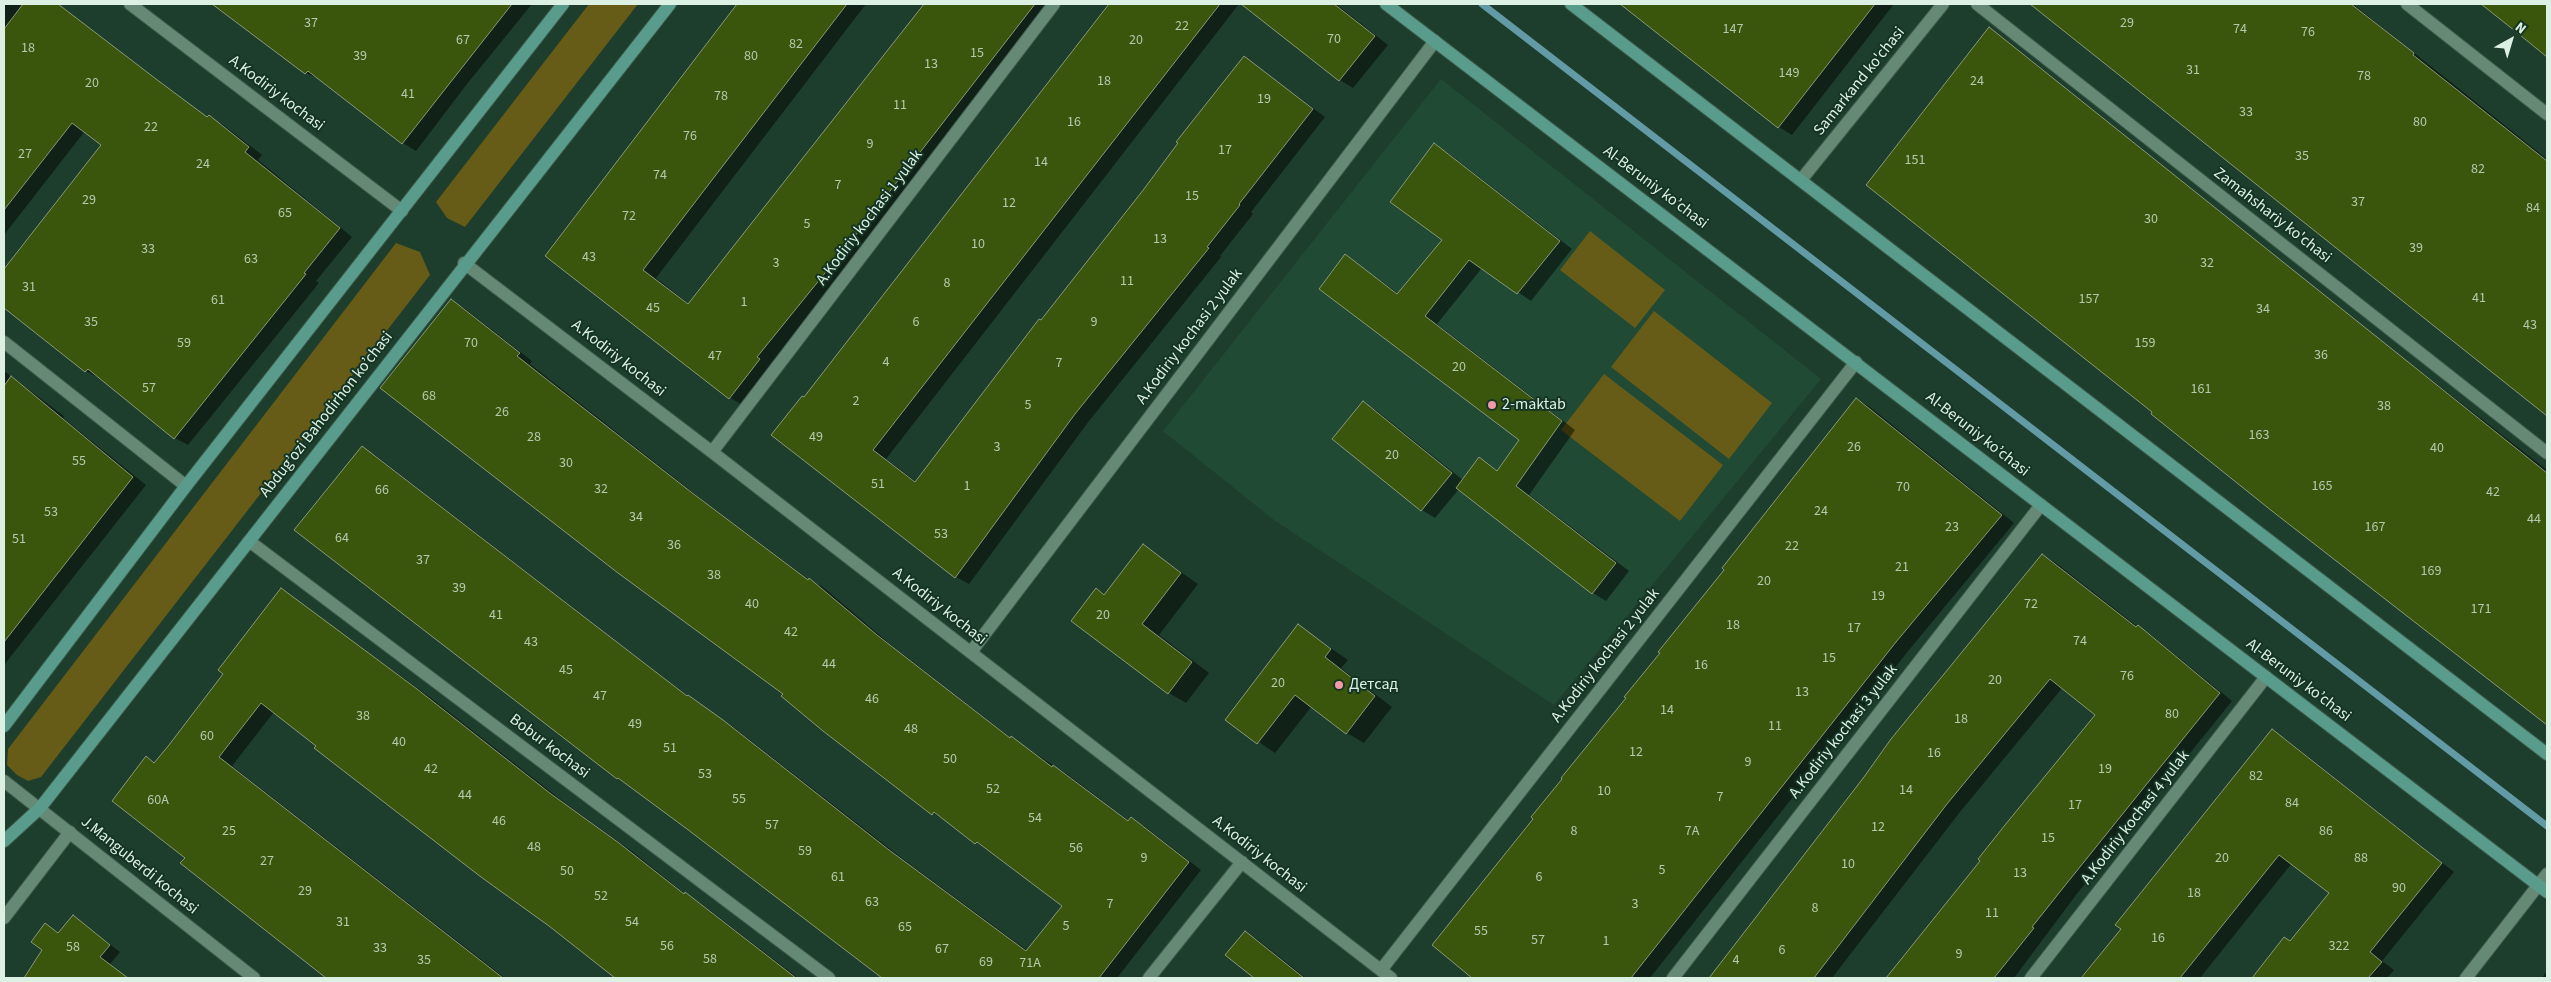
<!DOCTYPE html>
<meta charset="utf-8">
<style>
body{margin:0}
#map{position:relative;width:2551px;height:982px;overflow:hidden;background:#1e3e2d;font-family:"Source Sans 3",sans-serif}
canvas{display:block}
.frame{position:absolute;inset:0;border:5px solid #ddf0e4;pointer-events:none}
.north{position:absolute;left:2486px;top:15px;width:50px;height:50px;-webkit-text-stroke:4px #143424;paint-order:stroke;rotate:39deg;font-size:14px;font-weight:700;line-height:20px;text-align:center;color:#ddf0e4}
.north::after{content:'';display:block;margin:auto;width:18px;height:22px;background:#ddf0e4;clip-path:polygon(50% 0,100% 100%,50% 72%,0 100%)}
</style>
<div id="map">
<canvas width="2551" height="982"></canvas>
<div class="frame"></div>
<div class="north">N</div>
</div>
<script>
const ctx = document.querySelector('canvas').getContext('2d');
ctx.lineJoin = 'round';
function fillPath(path, color) { ctx.fillStyle = color; ctx.fill(path, 'evenodd'); }
const poly = rows => new Path2D(rows.map(r => 'M' + r).join(''));
function trace(path, color, width, dash) { ctx.strokeStyle = color; ctx.lineWidth = width; ctx.lineCap = dash ? 'butt' : 'round'; ctx.setLineDash(dash || []); ctx.stroke(path); }
function label(font, color, halo, rows, align = 'center') {
  ctx.font = font + ' "Source Sans 3",sans-serif'; ctx.lineWidth = 4; ctx.setLineDash([]); ctx.textBaseline = 'middle'; ctx.strokeStyle = halo; ctx.fillStyle = color; for (const [text, x, y, turn = 0] of rows) {
    ctx.save(); ctx.translate(x, y); ctx.rotate((+turn || 0) * Math.PI / 180); ctx.textAlign = isNaN(turn) ? turn : align; if (halo) ctx.strokeText(text, 0, 0); ctx.fillText(text, 0, 0); ctx.restore();
  }
}
fillPath(poly([
 [1441,79,1821,379,1554,705,1274,520,1163,431]
]), '#214a35');
fillPath(poly([
 [589,4,638,4,465,227,447,218,436,202],
 [1590,231,1665,290,1635,328,1560,270],
 [396,243,420,252,430,275,41,777,28,781,17,775,7,765,8,749],
 [1654,311,1772,403,1729,459,1611,367],
 [1604,374,1723,465,1680,521,1561,430]
]), '#665b17');
fillPath(poly([
 [4,4,57,4,169,89,208,118,222,124,262,155,258,160,352,237,316,281,319,283,188,445,175,438,100,377,99,378,86,371,4,306,4,271,102,145,85,131,4,235],
 [214,4,532,4,467,84,416,151,403,143,320,79,306,73,261,40],
 [739,4,866,4,656,278,689,304,925,4,1054,4,872,238,769,366,772,368,743,405,730,398,546,255],
 [1111,4,1239,4,886,459,917,482,1145,190,1244,57,1325,117,1251,212,1253,214,1220,256,1221,257,1089,421,969,584,956,577,805,399],
 [1243,4,1336,4,1388,45,1353,88,1340,80],
 [1621,4,1894,4,1792,135,1779,127],
 [2032,4,2353,4,2547,159,2547,414],
 [2481,4,2547,4,2547,57],
 [1989,29,2002,37,2383,342,2547,470,2547,724,2273,510],
 [1435,145,1448,153,1572,249,1531,301,1482,268,1437,324,1575,430,1529,495,1629,571,1606,601,1593,593,1459,489,1435,518,1422,510,1333,439,1363,403,1376,410,1464,481,1479,459,1498,471,1521,439,1345,255,1399,294,1443,240],
 [451,300,464,308,532,361,530,364,704,501,809,580,823,587,890,644,1011,738,1067,774,1129,821,1131,819,1144,826,1201,870,1117,978,884,978,653,802,617,778,362,448,375,455,689,697,736,729,903,859,1028,951,1064,906,947,821,933,813,824,730,784,694],
 [4,371,64,416,63,418,146,485,4,665],
 [1857,399,1870,407,2014,523,1909,650,1650,978,1475,978,1433,945,1628,698],
 [1143,546,1198,584,1159,635,1209,673,1186,703,1169,693,1073,620,1096,590,1106,595],
 [2043,555,2056,563,2138,627,2151,635,2232,701,2076,895,2014,978,1889,978,2097,715,2063,687,1960,812,1832,978,1716,978],
 [281,589,431,698,565,803,633,852,685,894,699,902,798,978,618,978,274,712,232,766,505,978,330,978,182,863,186,858,146,758,156,763,224,673],
 [1299,626,1348,660,1341,668,1392,707,1364,743,1347,733,1312,706,1275,753,1227,720],
 [2272,731,2286,739,2454,872,2382,961,2394,970,2387,978,2253,978,2284,939,2290,942,2330,893,2292,863,2200,978,2080,978,2122,929],
 [73,916,120,952,110,964,128,978,25,978,44,950,46,925,60,933],
 [1245,932,1258,940,1306,978,1256,978,1227,955],
 [2547,971,2547,978,2542,978]
]), '#0007');
trace(poly([
 [1482,4,2547,826]
]), '#629ba5', 7);
const building = poly([
 [23,4,58,4,156,79,207,117,209,115,249,147,245,152,340,228,304,273,306,274,174,439,88,369,85,372,4,308,4,269,101,145,72,123,4,210,4,29,23,4],
 [212,4,512,4,402,144,308,71,305,74,212,4],
 [737,4,847,4,643,270,688,304,924,4,1035,4,859,231,757,357,760,359,729,399,545,256,737,4],
 [1109,4,1220,4,873,450,915,482,1039,319,1041,320,1144,189,1178,143,1176,142,1244,56,1313,109,1239,204,1240,205,1207,247,1209,248,1075,414,955,578,771,435,802,396,804,397,1109,4],
 [1241,4,1334,4,1375,36,1339,81,1241,4],
 [1620,4,1875,4,1778,128,1620,4],
 [2030,4,2351,4,2414,53,2413,55,2547,161,2547,416,2030,4],
 [2481,4,2547,4,2547,57,2515,31,2481,4],
 [1989,27,2547,473,2547,725,2272,511,2151,414,2152,412,1866,185,1989,27],
 [1434,143,1560,241,1517,294,1469,260,1425,316,1562,421,1516,486,1616,563,1592,594,1456,488,1479,457,1497,471,1519,440,1319,289,1345,254,1397,294,1442,240,1390,202,1434,143],
 [451,299,520,353,517,356,550,382,691,492,808,580,809,578,877,635,1010,738,1011,736,1052,767,1053,765,1128,821,1131,817,1189,862,1099,978,882,978,687,829,618,778,617,779,294,530,362,446,687,696,688,695,723,720,889,850,1026,951,1062,906,977,842,975,844,934,812,932,815,823,731,781,696,783,694,618,573,380,388,451,299],
 [11,376,133,477,4,642,4,386,11,376],
 [1856,398,2002,515,1896,642,1631,978,1472,978,1432,945,1533,819,1531,817,1562,779,1561,778,1626,698,1624,697,1660,653,1658,652,1724,570,1722,568,1856,398],
 [1363,401,1452,473,1421,511,1332,439,1363,401],
 [1143,544,1181,573,1142,624,1192,662,1168,694,1071,621,1096,588,1104,595,1143,544],
 [2042,554,2136,627,2138,625,2220,693,2063,888,2032,927,2034,928,1994,978,1886,978,1980,861,1978,859,2005,825,2095,715,2050,679,1947,804,1814,978,1709,978,1864,777,1891,739,2042,554],
 [281,588,417,689,551,794,619,843,684,894,685,892,796,978,615,978,549,926,481,877,345,772,314,748,316,746,261,703,219,757,503,978,326,978,180,863,185,858,112,801,146,756,154,763,169,745,223,674,218,670,281,588],
 [1298,624,1331,649,1325,657,1375,696,1346,734,1295,695,1257,744,1225,720,1298,624],
 [2272,729,2442,863,2370,952,2382,962,2368,978,2252,978,2284,937,2290,941,2329,893,2279,855,2180,978,2081,978,2121,929,2115,925,2272,729],
 [73,915,110,945,100,957,128,978,24,978,42,950,31,942,45,923,58,933,73,915],
 [1245,931,1304,978,1254,978,1225,955,1245,931]
]);
fillPath(building, '#3a560c');
trace(building, '#889878', 1);
const service = poly([
 [4,918,70,832]
]);
const minor = poly([
 [130,4,402,211],
 [1977,4,2547,453],
 [2407,4,2547,114],
 [1801,180,1943,4],
 [464,263,712,452,1391,978],
 [4,342,186,486],
 [712,452,1054,4],
 [249,541,829,978],
 [971,652,1435,41],
 [4,781,254,978],
 [1381,970,1856,362],
 [1149,978,1242,862],
 [1673,978,2041,505],
 [2031,978,2266,677],
 [2466,978,2547,874]
]);
const secondary = poly([
 [1386,4,2547,892],
 [1571,4,2547,754],
 [4,726,186,486,563,4],
 [4,841,40,808,670,4]
]);
trace(service, '#3c5a4b', 14);
trace(minor, '#3c5a4b', 14);
trace(secondary, '#3c5a4b', 14);
trace(service, '#668975', 12);
trace(minor, '#668975', 12);
trace(secondary, '#5a9c8b', 12);
for (const [x, y, r, color] of [
 [1492,405,5,"#f39aa8"],
 [1339,685,5,"#f39aa8"]
]) { const dot = new Path2D(); dot.arc(x, y, r, 0, 2 * Math.PI); ctx.fillStyle = color; ctx.fill(dot); trace(dot, '#143424', 2); }
label('14px', '#b4caae', null, [
 ["37",311,24],
 ["29",2127,24],
 ["22",1182,27],
 ["147",1733,30],
 ["74",2240,30],
 ["76",2308,33],
 ["70",1334,40],
 ["67",463,41],
 ["20",1136,41],
 ["82",796,45],
 ["18",28,49],
 ["15",977,54],
 ["39",360,57],
 ["80",751,57],
 ["13",931,65],
 ["31",2193,71],
 ["149",1789,74],
 ["78",2364,77],
 ["18",1104,82],
 ["24",1977,82],
 ["20",92,84],
 ["41",408,95],
 ["78",721,97],
 ["19",1264,100],
 ["11",900,106],
 ["33",2246,113],
 ["16",1074,123],
 ["80",2420,123],
 ["22",151,128],
 ["76",690,137],
 ["9",870,145],
 ["17",1225,151],
 ["27",25,155],
 ["35",2302,157],
 ["151",1915,161],
 ["14",1041,163],
 ["24",203,165],
 ["82",2478,170],
 ["74",660,176],
 ["7",838,186],
 ["15",1192,197],
 ["29",89,201],
 ["37",2358,203],
 ["12",1009,204],
 ["84",2533,209],
 ["65",285,214],
 ["72",629,217],
 ["30",2151,220],
 ["5",807,225],
 ["13",1160,240],
 ["10",978,245],
 ["39",2416,249],
 ["33",148,250],
 ["43",589,258],
 ["63",251,260],
 ["3",776,264],
 ["32",2207,264],
 ["11",1127,282],
 ["8",947,284],
 ["31",29,288],
 ["41",2479,299],
 ["157",2089,300],
 ["61",218,301],
 ["1",744,303],
 ["45",653,309],
 ["34",2263,310],
 ["35",91,323],
 ["6",916,323],
 ["9",1094,323],
 ["43",2530,326],
 ["59",184,344],
 ["70",471,344],
 ["159",2145,344],
 ["36",2321,356],
 ["47",715,357],
 ["4",886,363],
 ["7",1059,364],
 ["20",1459,368],
 ["57",149,389],
 ["161",2201,390],
 ["68",429,397],
 ["2",856,402],
 ["5",1028,406],
 ["38",2384,407],
 ["26",502,413],
 ["163",2259,436],
 ["28",534,438],
 ["49",816,438],
 ["3",997,448],
 ["26",1854,448],
 ["40",2437,449],
 ["20",1392,456],
 ["55",79,462],
 ["30",566,464],
 ["51",878,485],
 ["1",967,487],
 ["165",2322,487],
 ["70",1903,488],
 ["32",601,490],
 ["66",382,491],
 ["42",2493,493],
 ["24",1821,512],
 ["53",51,513],
 ["34",636,518],
 ["44",2534,520],
 ["23",1952,528],
 ["167",2375,528],
 ["53",941,535],
 ["64",342,539],
 ["51",19,540],
 ["36",674,546],
 ["22",1792,547],
 ["37",423,561],
 ["21",1902,568],
 ["169",2431,572],
 ["38",714,576],
 ["20",1764,582],
 ["39",459,589],
 ["19",1878,597],
 ["40",752,605],
 ["72",2031,605],
 ["171",2481,610],
 ["41",496,616],
 ["20",1103,616],
 ["18",1733,626],
 ["17",1854,629],
 ["42",791,633],
 ["74",2080,642],
 ["43",531,643],
 ["15",1829,659],
 ["44",829,665],
 ["16",1701,666],
 ["45",566,671],
 ["76",2127,677],
 ["20",1995,681],
 ["20",1278,684],
 ["13",1802,693],
 ["47",600,697],
 ["46",872,700],
 ["14",1667,711],
 ["80",2172,715],
 ["38",363,717],
 ["18",1961,720],
 ["49",635,725],
 ["11",1775,727],
 ["48",911,730],
 ["60",207,737],
 ["40",399,743],
 ["51",670,749],
 ["12",1636,753],
 ["16",1934,754],
 ["50",950,760],
 ["9",1748,763],
 ["42",431,770],
 ["19",2105,770],
 ["53",705,775],
 ["82",2256,777],
 ["52",993,790],
 ["14",1906,791],
 ["10",1604,792],
 ["44",465,796],
 ["7",1720,798],
 ["55",739,800],
 ["60A",158,801],
 ["84",2292,804],
 ["17",2075,806],
 ["54",1035,819],
 ["46",499,822],
 ["57",772,826],
 ["12",1878,828],
 ["25",229,832],
 ["8",1574,832],
 ["7A",1692,832],
 ["86",2326,832],
 ["15",2048,839],
 ["48",534,848],
 ["56",1076,849],
 ["59",805,852],
 ["9",1144,859],
 ["20",2222,859],
 ["88",2361,859],
 ["27",267,862],
 ["10",1848,865],
 ["5",1662,871],
 ["50",567,872],
 ["13",2020,874],
 ["61",838,878],
 ["6",1539,878],
 ["90",2399,889],
 ["29",305,892],
 ["18",2194,894],
 ["52",601,897],
 ["63",872,903],
 ["7",1110,905],
 ["3",1635,905],
 ["8",1815,909],
 ["11",1992,914],
 ["31",343,923],
 ["54",632,923],
 ["5",1066,927],
 ["65",905,928],
 ["55",1481,932],
 ["16",2158,939],
 ["57",1538,941],
 ["1",1606,942],
 ["56",667,947],
 ["322",2339,947],
 ["58",73,948],
 ["33",380,949],
 ["67",942,950],
 ["6",1782,951],
 ["9",1959,955],
 ["58",710,960],
 ["35",424,961],
 ["4",1736,961],
 ["69",986,963],
 ["71A",1030,964]
]);
label('16px', '#ddf0e4', '#143424', [
 ["Samarkand ko'chasi",1860,82,-51],
 ["A.Kodiriy kochasi",276,94,37],
 ["Al-Beruniy ko’chasi",1655,188,37],
 ["Zamahshariy ko'chasi",2272,216,38],
 ["A.Kodiriy kochasi 1 yulak",870,218,-53],
 ["A.Kodiriy kochasi 2 yulak",1190,337,-53],
 ["A.Kodiriy kochasi",618,359,38],
 ["Abdug’ozi Bahodirhon ko’chasi",327,415,-52],
 ["Al-Beruniy ko’chasi",1977,435,38],
 ["A.Kodiriy kochasi",939,607,38],
 ["A.Kodiriy kochasi 2 yulak",1606,656,-52],
 ["Al-Beruniy ko’chasi",2298,681,37],
 ["A.Kodiriy kochasi 3 yulak",1844,732,-52],
 ["Bobur kochasi",549,747,37],
 ["A.Kodiriy kochasi 4 yulak",2136,818,-52],
 ["A.Kodiriy kochasi",1259,855,38],
 ["J.Manguberdi kochasi",139,866,39]
]);
label('16px', '#ddf0e4', '#143424', [
 ["2-maktab",1502,405],
 ["Детсад",1349,685]
], 'left');
</script>
